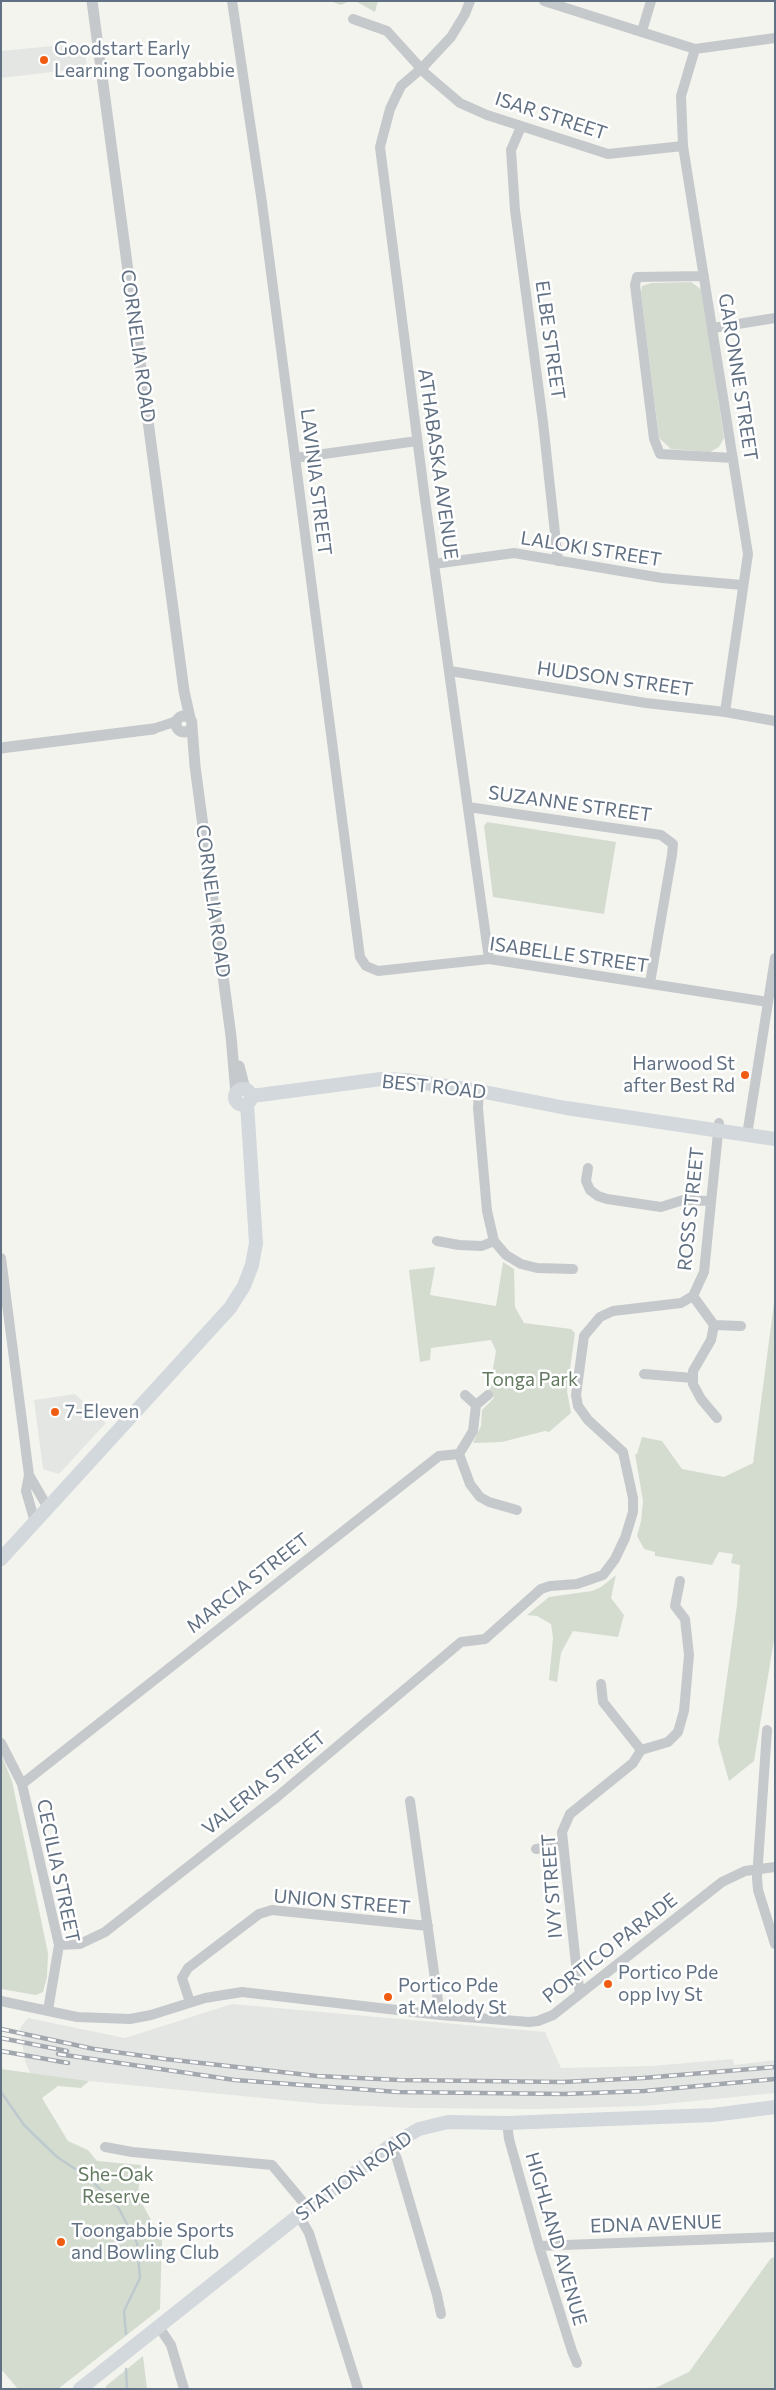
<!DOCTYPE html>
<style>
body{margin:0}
#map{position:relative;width:776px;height:2390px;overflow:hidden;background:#f4f4ef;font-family:Commissioner,sans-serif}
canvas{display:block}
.frame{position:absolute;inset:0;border:2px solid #617183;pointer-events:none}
</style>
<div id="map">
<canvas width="776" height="2390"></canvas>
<div class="frame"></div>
</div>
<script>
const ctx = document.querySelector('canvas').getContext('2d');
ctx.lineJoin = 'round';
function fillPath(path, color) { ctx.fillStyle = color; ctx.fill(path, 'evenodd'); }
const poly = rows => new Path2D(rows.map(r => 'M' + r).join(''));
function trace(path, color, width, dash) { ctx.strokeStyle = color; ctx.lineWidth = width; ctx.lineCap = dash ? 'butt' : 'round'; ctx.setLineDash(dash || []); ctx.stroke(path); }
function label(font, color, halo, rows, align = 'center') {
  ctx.font = font + ' Commissioner,sans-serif'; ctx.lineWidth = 5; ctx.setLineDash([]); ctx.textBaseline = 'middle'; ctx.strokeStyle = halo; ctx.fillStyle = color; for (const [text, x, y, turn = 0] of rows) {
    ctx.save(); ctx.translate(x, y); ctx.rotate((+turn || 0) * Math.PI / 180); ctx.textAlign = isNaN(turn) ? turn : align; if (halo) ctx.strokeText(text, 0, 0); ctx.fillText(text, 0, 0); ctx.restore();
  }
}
fillPath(poly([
 [84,43,87,68,1,78,1,51],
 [75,1394,106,1423,59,1474,43,1469,34,1400],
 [232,2004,545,2032,561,2068,651,2066,733,2059,734,2065,775,2060,775,2093,644,2106,539,2109,413,2108,323,2104,89,2081,30,2073,25,2061,20,2028,28,2018,125,2038]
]), '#e4e6e3');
fillPath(poly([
 [330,1,378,1,375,12,357,2,350,1,341,5],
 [691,282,702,290,724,438,719,447,710,452,671,449,659,438,641,293,642,286,651,283],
 [487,822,616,842,604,914,493,897,484,826],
 [503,1262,514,1269,515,1307,524,1323,571,1329,575,1333,567,1391,571,1413,549,1432,545,1431,502,1442,473,1443,481,1426,482,1410,494,1398,489,1391,496,1351,491,1340,431,1348,430,1360,420,1362,409,1270,435,1267,430,1295,496,1306],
 [775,1295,775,1634,754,1761,729,1781,718,1742,737,1605,740,1565,731,1563,733,1554,719,1552,712,1565,655,1556,655,1552,644,1549,637,1536,641,1521,643,1501,635,1454,637,1454,642,1437,662,1441,682,1469,724,1477,753,1463],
 [616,1575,611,1598,624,1615,618,1637,573,1631,561,1653,557,1682,549,1680,553,1638,551,1624,537,1616,527,1615,549,1597,592,1591,601,1587],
 [1,1754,12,1781,48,1953,47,1977,43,1992,36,1995,1,1989],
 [1,2069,89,2081,81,2088,58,2086,42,2098,68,2141,88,2150,97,2161,141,2165,138,2196,162,2240,160,2309,58,2389,18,2389,1,2369],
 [775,2257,775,2389,653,2389,689,2372,771,2258],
 [143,2356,147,2389,106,2389,106,2386]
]), '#d4dcd0');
trace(poly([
 [1,2092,24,2125,57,2157,89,2178,118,2207,137,2243,140,2278,124,2311,126,2334],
 [126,2369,127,2389]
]), '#bec9ce', 2.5);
trace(poly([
 [232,1,262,203,360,957,366,966,378,971,489,959,768,1002],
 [470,1,465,14,451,37,422,68,401,86,390,109,380,147,424,492,489,959],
 [544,1,695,49,775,38],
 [353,19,387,31,426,74,460,103,487,115,608,154,683,146],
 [642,31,651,1],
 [695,49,681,96,683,146,748,554,725,712],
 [521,127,511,150,515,210,543,422,558,561],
 [704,276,637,277,635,285,654,439,660,454,733,458],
 [713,328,775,318],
 [295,458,417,441],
 [434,564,514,553,662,578,742,585],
 [450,671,646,703,725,712,775,721],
 [153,729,177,721],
 [468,807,661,835,673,844,672,855,650,983],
 [479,1091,478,1108,487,1211,494,1241,506,1255,521,1264,537,1268,573,1269],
 [747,1135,775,958],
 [588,1168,586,1181,590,1190,598,1196,607,1199,661,1207,683,1200,710,1201],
 [437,1241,459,1245,482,1246,494,1241],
 [1,1258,29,1475,48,1508],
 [693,1296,704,1272,719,1123],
 [693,1296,714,1325,711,1340,693,1371,693,1384,701,1399,717,1418],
 [714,1325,741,1326],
 [644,1374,693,1378],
 [465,1395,476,1405],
 [459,1454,470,1484,480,1497,489,1502,517,1510],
 [29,1475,26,1491,35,1522],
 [601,1684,603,1702,641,1750],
 [767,1730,757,1878,758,1890,775,1944],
 [1,1743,22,1784,59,1945,48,2010],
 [641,1750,668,1742,678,1732,684,1711,689,1655,685,1619,675,1606,680,1581],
 [22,1784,439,1456,459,1454,473,1431,476,1405,488,1395],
 [410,1801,440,2015],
 [536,1849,563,1845],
 [59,1945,80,1944,105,1932,277,1797,461,1642,485,1639,541,1589,550,1586,577,1584,603,1575,615,1559,625,1538,633,1512,633,1498,623,1452,588,1420,578,1406,576,1395,584,1336,600,1317,613,1311,681,1303,693,1296],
 [580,1993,577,1974,562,1832,570,1814,633,1763,641,1750],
 [1,2001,77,2017,130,2019,151,2015,205,1998,242,1992,440,2015,529,2022,538,2021,553,2015,722,1882,745,1871,775,1867],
 [190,2002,182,1978,188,1968,259,1914,272,1910,428,1926],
 [507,2123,509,2139,539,2246,572,2351,577,2363],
 [391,2145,397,2159,437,2295,441,2314],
 [105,2147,132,2152,272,2165,308,2208],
 [299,2216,309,2233,358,2389],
 [539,2246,775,2237],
 [159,2327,171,2345,184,2389]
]), '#c6c9cc', 10);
trace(poly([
 [92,1,184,691,190,718],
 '176 724a8 8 0 1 1 16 0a8 8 0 1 1-16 0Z',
 [192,727,195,766,231,1036,236,1094],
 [1,748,153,729],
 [239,1066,245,1089]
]), '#c6c9cc', 11);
trace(poly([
 '235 1097a8 8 0 1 1 16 0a8 8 0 1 1-16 0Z',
 [252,1096,381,1079,406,1080,479,1091,566,1108,775,1139],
 [1,1559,230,1308,244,1286,252,1265,256,1243,247,1104],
 [80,2389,308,2208,391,2145,419,2129,448,2122,507,2123,713,2115,775,2107]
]), '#d2d8dc', 14);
const rail = poly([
 [1,2029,94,2049,165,2059,317,2076,399,2080,563,2082,643,2078,775,2067],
 [1,2038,67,2051],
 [1,2051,68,2063],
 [58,2054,235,2080,398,2092,564,2094,644,2091,775,2079]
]);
trace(rail, '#a3a8af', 4.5);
trace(rail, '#fff', 2.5, [8]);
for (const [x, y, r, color] of [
 [44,60,5,"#f15c13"],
 [745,1075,5,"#f15c13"],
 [55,1412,5,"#f15c13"],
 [608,1984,5,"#f15c13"],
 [388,1997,5,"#f15c13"],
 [61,2242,5,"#f15c13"]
]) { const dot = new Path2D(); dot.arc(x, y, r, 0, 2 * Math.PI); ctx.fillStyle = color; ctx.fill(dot); trace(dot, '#fff', 2); }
label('19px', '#617183', '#fff', [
 ["Goodstart Early",54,49],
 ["Learning Toongabbie",54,71],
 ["Harwood St",735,1064,"right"],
 ["after Best Rd",735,1086,"right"],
 ["7-Eleven",65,1412],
 ["Portico Pde",618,1973],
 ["opp Ivy St",618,1995],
 ["Portico Pde",398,1986],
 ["at Melody St",398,2008],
 ["Toongabbie Sports",71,2231],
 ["and Bowling Club",71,2253]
], 'left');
label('19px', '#617183', '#fff', [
 ["ISAR STREET",551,116,18],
 ["ELBE STREET",550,340,82],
 ["CORNELIA ROAD",138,346,82],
 ["GARONNE STREET",738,377,81],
 ["ATHABASKA AVENUE",438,464,82],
 ["LAVINIA STREET",316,482,83],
 ["LALOKI STREET",591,549,9],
 ["HUDSON STREET",615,679,8],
 ["SUZANNE STREET",570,804,8],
 ["CORNELIA ROAD",213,901,82],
 ["ISABELLE STREET",569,955,8],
 ["BEST ROAD",434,1087,6],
 ["ROSS STREET",691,1209,-84],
 ["MARCIA STREET",248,1583,-38],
 ["VALERIA STREET",264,1783,-39],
 ["CECILIA STREET",58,1871,78],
 ["IVY STREET",552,1886,-94],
 ["UNION STREET",342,1902,5],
 ["PORTICO PARADE",610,1948,-38],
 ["STATION ROAD",354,2176,-36],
 ["EDNA AVENUE",656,2224,-2],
 ["HIGHLAND AVENUE",556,2239,74]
]);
label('19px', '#637a60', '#fff', [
 ["Tonga Park",530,1380],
 ["She-Oak",116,2175],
 ["Reserve",116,2197]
]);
</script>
